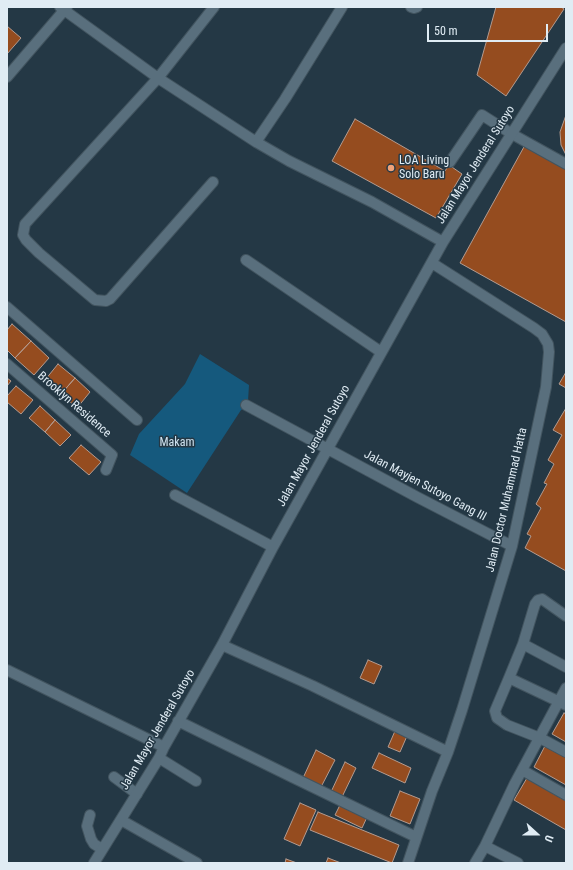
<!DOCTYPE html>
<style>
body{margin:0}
#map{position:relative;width:573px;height:870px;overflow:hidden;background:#243845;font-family:"Roboto Condensed",sans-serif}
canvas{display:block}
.frame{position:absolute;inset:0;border:8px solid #e0ecf4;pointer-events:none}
.north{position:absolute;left:517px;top:814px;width:40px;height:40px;-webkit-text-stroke:3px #243845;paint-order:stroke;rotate:111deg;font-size:11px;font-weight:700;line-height:16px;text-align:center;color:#e0ecf4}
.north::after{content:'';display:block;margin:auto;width:14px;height:18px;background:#e0ecf4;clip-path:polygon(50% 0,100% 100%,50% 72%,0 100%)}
.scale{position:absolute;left:427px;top:24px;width:121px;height:18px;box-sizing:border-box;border:2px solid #e0ecf4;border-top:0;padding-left:5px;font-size:12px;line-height:14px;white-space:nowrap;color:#e0ecf4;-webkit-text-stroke:3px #243845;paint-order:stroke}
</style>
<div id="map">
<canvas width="573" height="870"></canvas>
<div class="frame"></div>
<div class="north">U</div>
<div class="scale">50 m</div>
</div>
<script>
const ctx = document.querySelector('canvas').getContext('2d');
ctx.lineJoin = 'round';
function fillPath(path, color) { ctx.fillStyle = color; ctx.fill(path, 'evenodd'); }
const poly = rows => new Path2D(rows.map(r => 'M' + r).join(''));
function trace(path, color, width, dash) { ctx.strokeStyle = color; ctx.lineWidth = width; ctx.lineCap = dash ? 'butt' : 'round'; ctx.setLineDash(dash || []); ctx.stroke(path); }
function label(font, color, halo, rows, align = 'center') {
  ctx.font = font + ' "Roboto Condensed",sans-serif'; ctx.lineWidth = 3; ctx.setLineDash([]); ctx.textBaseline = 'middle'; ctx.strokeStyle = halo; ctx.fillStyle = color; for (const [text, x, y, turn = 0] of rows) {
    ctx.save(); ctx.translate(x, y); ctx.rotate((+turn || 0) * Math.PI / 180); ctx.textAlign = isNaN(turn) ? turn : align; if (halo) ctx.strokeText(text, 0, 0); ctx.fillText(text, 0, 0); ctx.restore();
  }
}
fillPath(poly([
 [200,354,249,385,248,401,246,408,241,410,187,493,130,455,139,434,185,384]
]), '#15597d');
const building = poly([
 [496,7,561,7,564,9,506,96,477,75,496,7],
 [7,26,21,38,7,54,7,26],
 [566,115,566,155,561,145,560,132,566,115],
 [355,119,445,171,449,165,462,174,436,218,332,161,355,119],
 [525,145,566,168,566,322,460,263,525,145],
 [12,324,31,341,15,358,7,350,7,330,12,324],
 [31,341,49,358,34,375,15,358,31,341],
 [58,364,75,378,61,394,45,380,58,364],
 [566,372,566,388,559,384,566,372],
 [7,378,11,381,7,386,7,378],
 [75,378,90,392,77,408,61,394,75,378],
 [16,386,33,400,21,414,7,402,7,396,16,386],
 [40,406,55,420,45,432,29,418,40,406],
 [566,408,566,571,525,548,531,536,527,534,541,508,536,504,547,484,544,483,554,464,548,460,562,435,553,430,566,408],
 [55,420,71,435,60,446,45,432,55,420],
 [81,445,101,462,89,475,69,458,81,445],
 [368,660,382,666,374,684,360,678,368,660],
 [564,713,566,714,566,742,552,734,564,713],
 [395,731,407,736,400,752,388,747,395,731],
 [546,744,566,756,566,785,534,767,546,744],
 [316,750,335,760,321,787,303,778,316,750],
 [379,753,411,768,405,783,372,768,379,753],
 [345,762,356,768,342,797,331,792,345,762],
 [527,778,566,801,566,830,514,800,527,778],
 [400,791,420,799,410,824,390,816,400,791],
 [300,803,316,810,300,846,284,839,300,803],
 [341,803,368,815,362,828,335,815,341,803],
 [318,812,399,845,392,863,310,830,318,812],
 [328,858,341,863,326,863,328,858],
 [286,859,297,863,285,863,286,859]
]);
fillPath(building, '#954c1f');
trace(building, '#b49b8f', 1);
const lane = poly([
 [411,7,414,8,417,7],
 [450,162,482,115,512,134,566,164],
 [566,616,542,599,538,600,535,604,523,644,566,667],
 [523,644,509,678,566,705],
 [509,678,495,711,497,718,507,725,540,738,566,752],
 [522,770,566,795],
 [114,777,137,794],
 [90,815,87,826,91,839,94,844,102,849],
 [485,846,515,783,566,688],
 [475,863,485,846,518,863]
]);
const street = poly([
 [60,7,158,78,256,142,289,161,372,202,443,242],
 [7,77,67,7],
 [256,142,285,99,342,7],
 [213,182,110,299,106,301,95,300,39,253,26,240,23,235,25,224,158,78,214,7],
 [246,260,381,352],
 [7,307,137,420],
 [7,364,112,455,106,470],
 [246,405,417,497,512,546],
 [175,495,273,547],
 [222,645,313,686,448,752],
 [7,670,164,747],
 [178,721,292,777,416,837],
 [159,758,196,781],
 [121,820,197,863],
 [94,863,159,758,164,747,222,645,273,547,443,242,566,48],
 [408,863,432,791,448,752,462,710,512,546,546,387,549,352,548,344,542,334,534,328,432,263]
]);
trace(lane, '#42545f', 12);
trace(street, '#42545f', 12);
trace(lane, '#596f7d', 10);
trace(street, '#596f7d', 10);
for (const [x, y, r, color] of [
 [391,168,4,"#f0a279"]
]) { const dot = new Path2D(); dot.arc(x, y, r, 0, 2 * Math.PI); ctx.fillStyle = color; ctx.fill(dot); trace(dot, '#243845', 1.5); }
label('12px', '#e0ecf4', '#243845', [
 ["LOA Living",399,161],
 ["Solo Baru",399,175]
], 'left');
label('12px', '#e0ecf4', '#243845', [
 ["Jalan Mayor Jenderal Sutoyo",476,165,-58],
 ["Brooklyn Residence",74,405,41],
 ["Jalan Mayor Jenderal Sutoyo",314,446,-61],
 ["Jalan Mayjen Sutoyo Gang III",425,486,28],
 ["Jalan Doctor Muhammad Hatta",507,500,-77],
 ["Jalan Mayor Jenderal Sutoyo",158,730,-60]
]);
label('12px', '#cfe3f0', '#243845', [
 ["Makam",177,443]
]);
</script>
